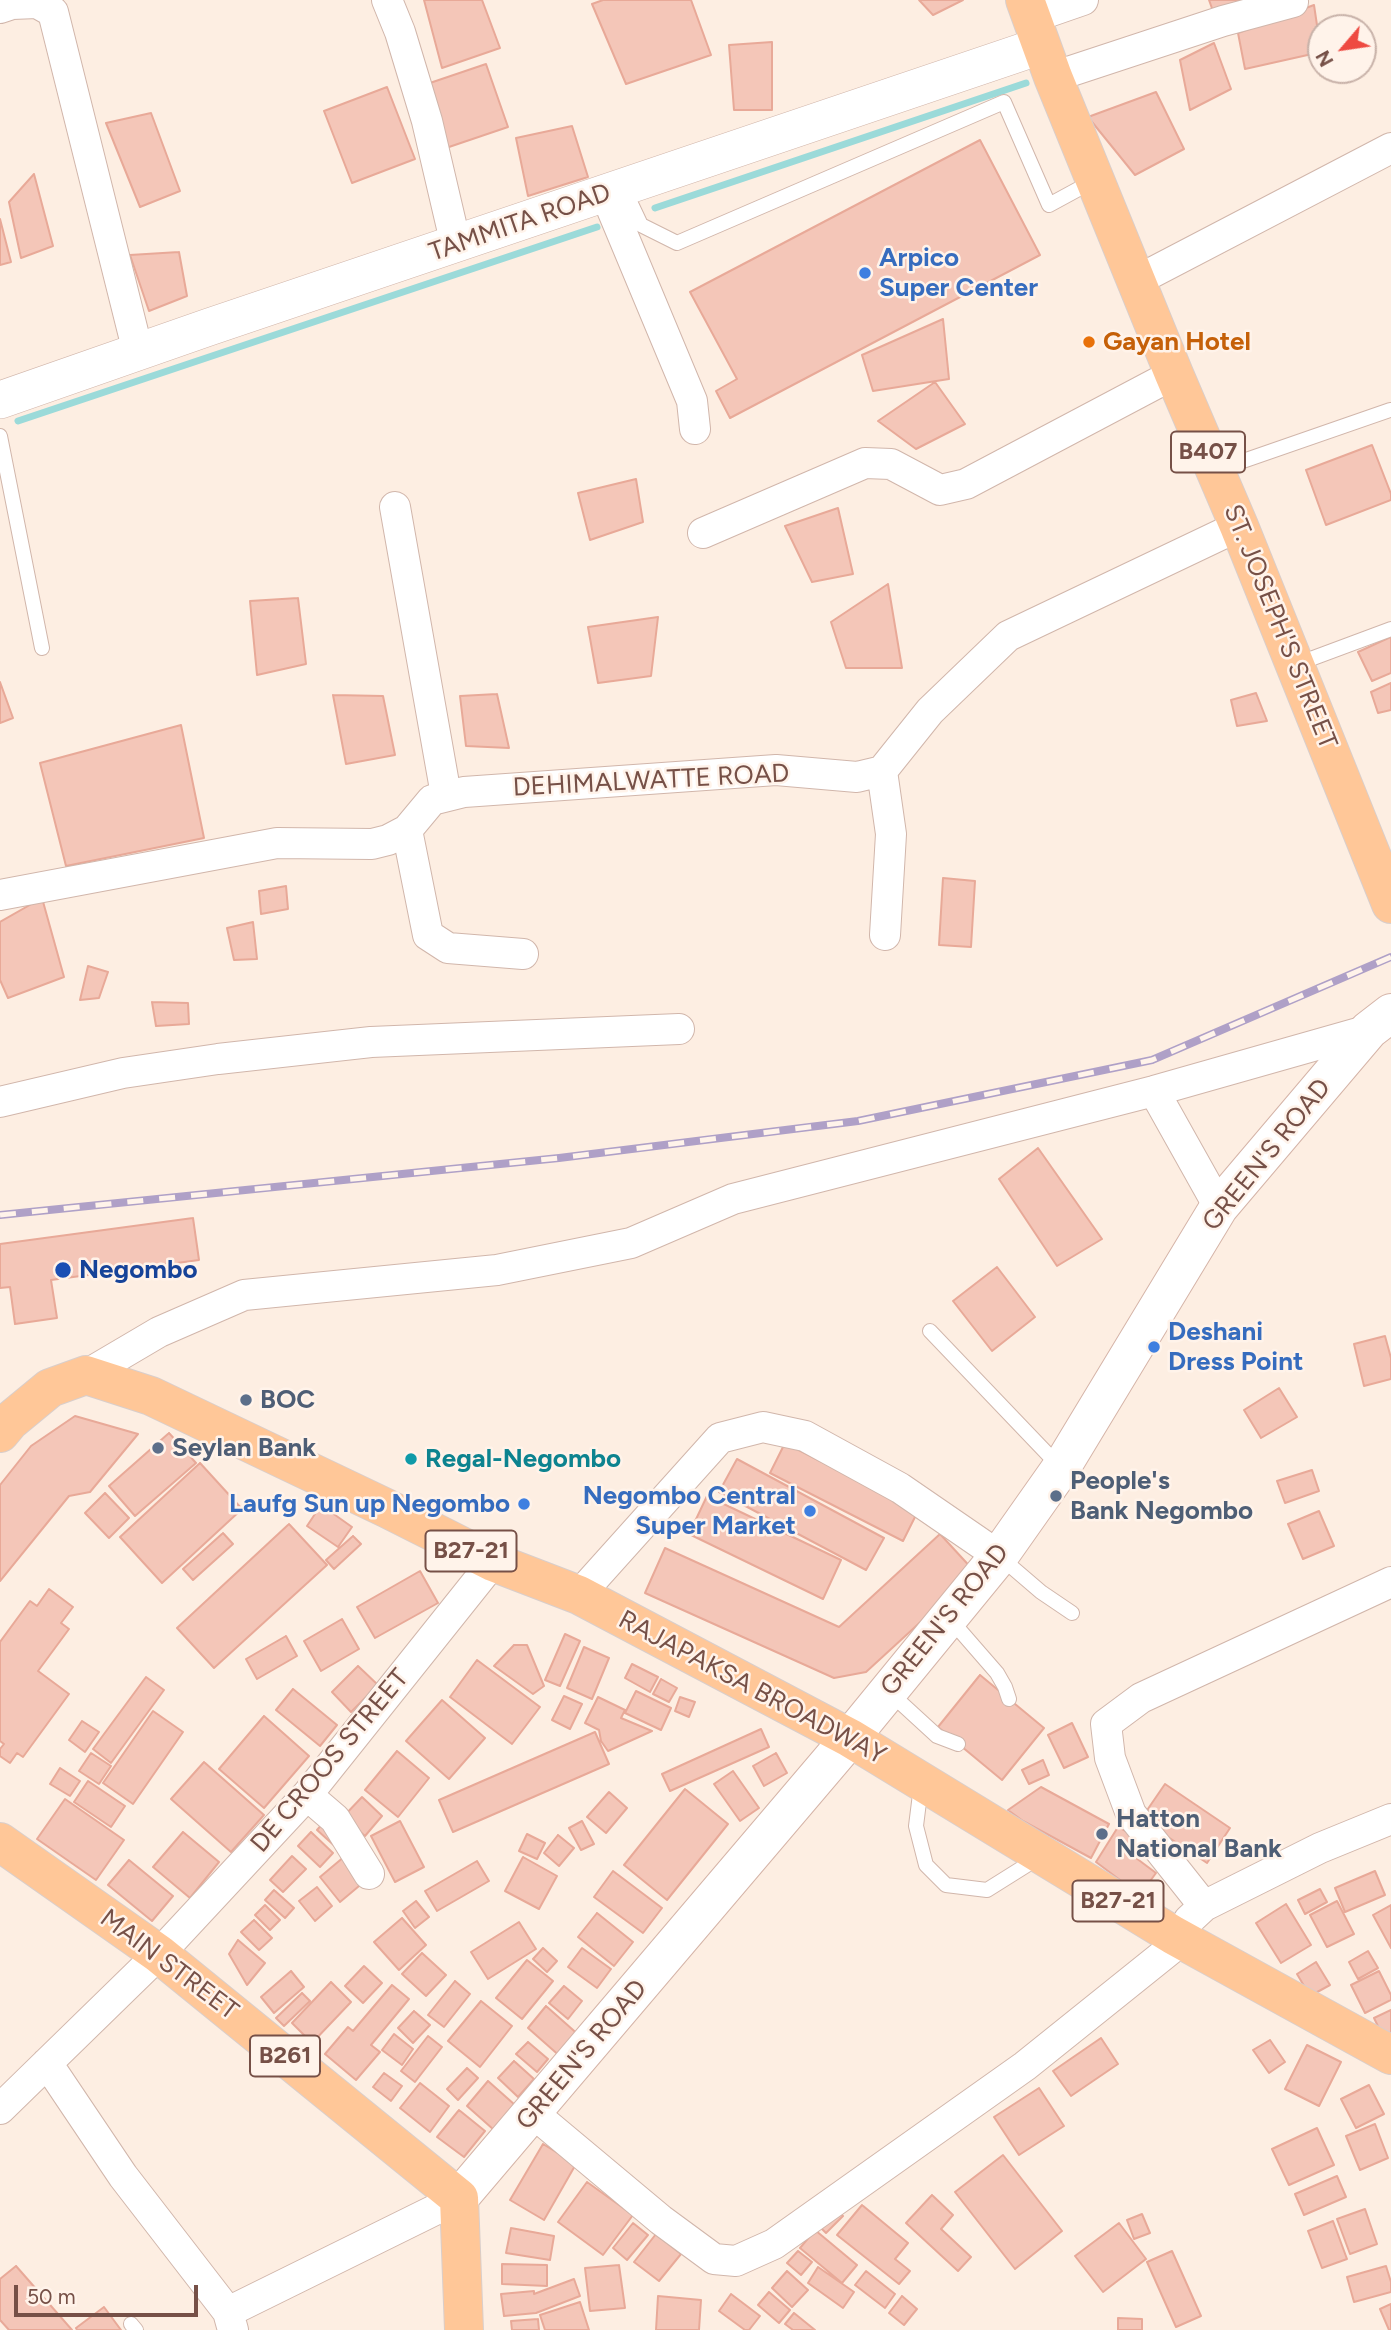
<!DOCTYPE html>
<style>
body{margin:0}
#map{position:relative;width:1391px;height:2330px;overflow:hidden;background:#fdeee2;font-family:Figtree,sans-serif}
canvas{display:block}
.north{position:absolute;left:1307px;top:14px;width:70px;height:70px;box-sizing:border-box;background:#fff3ea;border:2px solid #c8b2a9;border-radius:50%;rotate:241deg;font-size:19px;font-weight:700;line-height:28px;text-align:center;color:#765047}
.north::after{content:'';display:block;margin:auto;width:24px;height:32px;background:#ee4a41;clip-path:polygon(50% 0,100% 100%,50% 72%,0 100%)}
.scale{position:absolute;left:14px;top:2285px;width:184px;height:32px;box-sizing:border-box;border:4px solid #765047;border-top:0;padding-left:9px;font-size:21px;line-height:24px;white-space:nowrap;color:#765047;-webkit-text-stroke:5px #fff3ea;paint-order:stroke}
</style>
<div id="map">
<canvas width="1391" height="2330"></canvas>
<div class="north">N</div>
<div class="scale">50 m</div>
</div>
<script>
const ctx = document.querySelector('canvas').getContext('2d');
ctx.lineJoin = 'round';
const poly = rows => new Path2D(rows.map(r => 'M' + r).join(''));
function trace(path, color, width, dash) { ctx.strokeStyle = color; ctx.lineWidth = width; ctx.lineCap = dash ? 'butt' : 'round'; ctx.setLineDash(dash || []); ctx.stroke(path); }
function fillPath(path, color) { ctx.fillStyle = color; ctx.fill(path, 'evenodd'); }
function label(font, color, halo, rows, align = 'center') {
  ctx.font = font + ' Figtree,sans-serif'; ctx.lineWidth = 5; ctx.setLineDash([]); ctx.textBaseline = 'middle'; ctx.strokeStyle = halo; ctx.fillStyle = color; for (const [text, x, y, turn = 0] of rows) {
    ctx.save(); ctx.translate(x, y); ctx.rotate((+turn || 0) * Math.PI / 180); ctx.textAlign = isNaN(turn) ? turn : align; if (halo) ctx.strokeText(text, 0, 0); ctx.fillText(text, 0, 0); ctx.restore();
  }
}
trace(poly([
 [655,208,1026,83],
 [18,421,597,227]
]), '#9bdad9', 7);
const building = poly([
 [424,0,482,0,500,48,442,68,424,0],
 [603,0,691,0,711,55,626,84,592,4,603,0],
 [919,0,963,0,933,15,919,0],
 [1209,0,1253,0,1214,14,1209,0],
 [1314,5,1321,52,1245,69,1238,33,1314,5],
 [772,42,772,110,734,110,729,45,772,42],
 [1214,43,1231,89,1190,110,1180,60,1214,43],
 [486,64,508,127,446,148,424,85,486,64],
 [387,87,415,159,352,183,324,111,387,87],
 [1156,92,1184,149,1135,175,1088,117,1156,92],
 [151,113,180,191,140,207,106,123,151,113],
 [572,126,588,177,528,196,516,138,572,126],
 [980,140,1040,255,730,418,716,391,737,379,690,292,980,140],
 [34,174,53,246,21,258,9,202,34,174],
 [0,219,11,262,0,265,0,219],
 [179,252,187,296,149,311,130,255,179,252],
 [943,319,949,379,873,391,862,355,943,319],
 [935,382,965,424,916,449,878,421,935,382],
 [1372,445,1391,494,1391,500,1326,525,1306,470,1372,445],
 [636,479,643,522,590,540,578,493,636,479],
 [838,508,853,574,812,582,785,526,838,508],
 [888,584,902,668,846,668,831,622,888,584],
 [298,598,306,664,257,675,250,601,298,598],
 [658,617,651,676,598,683,588,627,658,617],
 [1391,637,1391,673,1372,681,1358,652,1391,637],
 [0,682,13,718,0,723,0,682],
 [1391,683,1391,710,1378,713,1371,692,1391,683],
 [1256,693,1267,721,1237,726,1231,700,1256,693],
 [497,694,509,748,466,746,460,696,497,694],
 [333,695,383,696,395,755,346,764,333,695],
 [181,725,204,838,66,866,40,763,181,725],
 [943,878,975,881,971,947,939,945,943,878],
 [286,886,288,909,261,914,259,891,286,886],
 [42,898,64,977,8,998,0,980,0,922,42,898],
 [253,922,257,959,234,960,227,928,253,922],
 [88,966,108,972,99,998,80,1000,88,966],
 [152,1002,188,1003,189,1024,156,1026,152,1002],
 [1038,1148,1102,1239,1057,1266,999,1179,1038,1148],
 [193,1218,199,1260,51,1280,57,1318,15,1324,10,1287,0,1288,0,1244,193,1218],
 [997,1267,1035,1317,992,1351,953,1301,997,1267],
 [1385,1336,1391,1358,1391,1379,1364,1386,1354,1344,1385,1336],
 [1279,1388,1297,1417,1261,1438,1244,1410,1279,1388],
 [75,1416,138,1434,90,1492,69,1496,0,1581,0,1485,31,1446,75,1416],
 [169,1433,196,1463,135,1516,109,1486,169,1433],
 [785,1443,918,1511,903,1541,770,1473,785,1443],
 [737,1459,884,1538,866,1570,719,1492,737,1459],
 [200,1463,242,1509,162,1583,120,1537,200,1463],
 [1312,1470,1319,1491,1285,1503,1277,1481,1312,1470],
 [105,1493,129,1518,109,1538,85,1513,105,1493],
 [707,1496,841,1560,823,1599,689,1534,707,1496],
 [321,1505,352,1527,338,1547,307,1526,321,1505],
 [1319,1511,1334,1546,1303,1559,1288,1524,1319,1511],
 [289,1524,327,1565,214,1668,177,1628,289,1524],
 [223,1533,233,1544,193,1580,183,1569,223,1533],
 [940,1534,975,1572,866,1672,834,1678,645,1593,665,1548,839,1627,940,1534],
 [353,1536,361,1544,334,1569,326,1560,353,1536],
 [420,1571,438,1603,375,1638,357,1607,420,1571],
 [49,1589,73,1607,61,1623,69,1629,38,1671,69,1694,23,1757,17,1753,10,1763,0,1756,0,1749,4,1744,0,1741,0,1642,30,1601,37,1606,49,1589],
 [342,1619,359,1649,321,1671,304,1641,342,1619],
 [565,1634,580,1641,560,1686,545,1680,565,1634],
 [286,1636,297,1656,257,1679,246,1659,286,1636],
 [514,1645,527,1645,544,1686,533,1694,494,1666,514,1645],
 [584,1647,609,1658,592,1699,567,1688,584,1647],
 [477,1660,540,1707,512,1744,450,1697,477,1660],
 [632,1664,658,1677,650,1692,625,1678,632,1664],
 [358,1666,378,1685,351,1712,332,1692,358,1666],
 [980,1675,1044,1728,1002,1780,938,1727,980,1675],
 [146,1677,164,1690,111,1763,93,1749,146,1677],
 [661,1679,677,1688,669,1702,653,1694,661,1679],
 [293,1689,337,1725,320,1746,276,1710,293,1689],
 [636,1691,671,1708,661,1730,625,1713,636,1691],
 [564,1696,582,1704,570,1729,552,1720,564,1696],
 [598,1697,625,1710,621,1718,652,1731,608,1751,601,1741,599,1730,585,1723,598,1697],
 [680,1697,695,1702,689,1717,675,1711,680,1697],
 [442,1700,485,1738,449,1779,406,1741,442,1700],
 [153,1711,183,1732,133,1804,103,1783,153,1711],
 [264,1716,309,1756,264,1808,219,1769,264,1716],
 [82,1721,99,1732,85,1752,69,1740,82,1721],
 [1072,1723,1088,1757,1064,1768,1048,1735,1072,1723],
 [761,1729,769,1747,670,1791,662,1774,761,1729],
 [595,1732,609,1764,453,1832,439,1800,595,1732],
 [397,1751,429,1778,398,1817,365,1790,397,1751],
 [91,1753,111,1766,99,1784,79,1771,91,1753],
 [776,1753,787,1773,764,1786,753,1766,776,1753],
 [1043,1760,1049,1775,1029,1784,1022,1770,1043,1760],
 [204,1762,264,1815,231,1852,171,1799,204,1762],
 [60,1768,80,1781,70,1796,50,1784,60,1768],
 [733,1771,759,1808,740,1821,714,1784,733,1771],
 [88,1781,125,1806,111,1827,74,1802,88,1781],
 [1165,1784,1230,1828,1207,1863,1141,1819,1165,1784],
 [1041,1787,1109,1824,1091,1858,1023,1821,1008,1810,1041,1787],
 [685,1789,728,1824,667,1900,624,1865,685,1789],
 [609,1792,627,1808,606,1833,587,1817,609,1792],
 [362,1797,382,1816,365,1836,343,1817,362,1797],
 [65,1799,124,1840,96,1880,37,1839,65,1799],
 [400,1821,424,1867,395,1882,371,1836,400,1821],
 [582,1821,594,1844,581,1850,569,1828,582,1821],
 [324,1822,338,1849,317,1830,324,1822],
 [1118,1827,1145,1842,1136,1858,1156,1873,1140,1895,1096,1862,1118,1827],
 [183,1832,219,1862,190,1898,153,1867,183,1832],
 [311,1832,333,1853,320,1867,298,1846,311,1832],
 [527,1834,545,1843,537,1859,519,1851,527,1834],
 [558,1835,574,1848,559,1866,544,1853,558,1835],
 [292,1856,306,1869,283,1892,270,1880,292,1856],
 [345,1856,365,1881,340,1902,320,1877,345,1856],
 [523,1857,557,1876,539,1909,505,1891,523,1857],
 [129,1860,173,1896,152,1921,108,1885,129,1860],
 [477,1861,489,1881,437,1911,425,1891,477,1861],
 [613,1871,662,1908,643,1933,594,1897,613,1871],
 [1375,1871,1385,1895,1345,1912,1335,1888,1375,1871],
 [317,1887,332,1906,315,1921,299,1901,317,1887],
 [1320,1889,1327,1902,1305,1914,1298,1900,1320,1889],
 [274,1890,294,1908,285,1918,265,1900,274,1890],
 [416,1901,429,1917,415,1928,403,1911,416,1901],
 [1337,1901,1354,1934,1327,1947,1310,1915,1337,1901],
 [1286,1904,1311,1945,1281,1963,1256,1923,1286,1904],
 [265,1905,280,1920,270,1930,255,1915,265,1905],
 [1391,1905,1391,1948,1373,1915,1391,1905],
 [597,1913,633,1942,614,1966,578,1937,597,1913],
 [402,1918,426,1945,399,1970,374,1942,402,1918],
 [254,1920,272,1938,259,1950,241,1932,254,1920],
 [519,1922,536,1949,488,1979,471,1952,519,1922],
 [238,1940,265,1963,247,1985,229,1954,238,1940],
 [543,1948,557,1961,547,1972,533,1959,543,1948],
 [582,1948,611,1969,597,1988,568,1967,582,1948],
 [1368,1951,1378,1968,1358,1979,1349,1962,1368,1951],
 [422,1953,446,1975,426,1996,402,1974,422,1953],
 [527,1960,553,1981,522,2019,496,1998,527,1960],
 [1316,1962,1330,1985,1310,1996,1297,1974,1316,1962],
 [364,1966,382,1983,363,2003,345,1986,364,1966],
 [291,1971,304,1987,274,2013,261,1997,291,1971],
 [1379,1971,1391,1995,1391,2000,1365,2013,1351,1985,1379,1971],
 [455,1981,470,1994,444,2027,428,2015,455,1981],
 [331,1982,351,2002,312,2043,292,2023,331,1982],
 [392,1985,409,1999,371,2045,380,2052,356,2080,325,2054,348,2027,353,2031,392,1985],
 [564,1986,582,2001,568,2019,549,2003,564,1986],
 [302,1993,310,2001,284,2026,276,2018,302,1993],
 [481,2001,512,2026,480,2067,448,2041,481,2001],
 [546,2006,581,2037,562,2058,528,2028,546,2006],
 [1391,2010,1391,2045,1388,2047,1374,2018,1391,2010],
 [414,2011,430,2025,413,2043,398,2028,414,2011],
 [394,2034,413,2049,402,2065,382,2050,394,2034],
 [428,2036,442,2047,415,2082,401,2071,428,2036],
 [1101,2038,1118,2064,1071,2096,1053,2071,1101,2038],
 [1270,2040,1285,2062,1269,2073,1253,2050,1270,2040],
 [528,2042,548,2059,537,2072,516,2054,528,2042],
 [1307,2045,1341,2062,1319,2106,1285,2089,1307,2045],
 [514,2061,534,2079,518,2097,498,2078,514,2061],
 [467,2068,478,2078,458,2100,447,2089,467,2068],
 [384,2073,402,2086,391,2101,373,2087,384,2073],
 [488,2081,515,2105,494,2130,467,2106,488,2081],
 [420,2083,449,2106,430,2132,400,2108,420,2083],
 [1369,2085,1384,2114,1356,2128,1341,2099,1369,2085],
 [1039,2088,1064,2126,1019,2155,994,2117,1039,2088],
 [459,2110,485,2131,464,2157,437,2137,459,2110],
 [1375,2124,1388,2158,1360,2170,1346,2136,1375,2124],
 [1317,2128,1334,2165,1289,2185,1272,2149,1317,2128],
 [543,2144,576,2164,544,2220,510,2200,543,2144],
 [1003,2155,1062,2231,1015,2269,955,2192,1003,2155],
 [1337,2176,1346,2197,1304,2215,1295,2194,1337,2176],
 [587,2182,633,2215,603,2255,558,2222,587,2182],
 [932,2195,953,2215,941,2229,971,2257,958,2271,906,2223,932,2195],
 [862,2205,908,2243,895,2259,910,2271,899,2284,837,2235,862,2205],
 [832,2207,843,2216,826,2233,816,2223,832,2207],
 [1365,2209,1377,2244,1350,2254,1337,2219,1365,2209],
 [1142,2214,1150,2233,1134,2239,1127,2220,1142,2214],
 [1333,2221,1347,2259,1322,2268,1308,2231,1333,2221],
 [633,2223,648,2235,627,2260,613,2248,633,2223],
 [1119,2223,1146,2259,1103,2292,1075,2256,1119,2223],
 [511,2228,554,2236,550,2260,506,2253,511,2228],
 [815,2230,857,2265,842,2283,800,2248,815,2230],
 [656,2234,681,2254,659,2281,634,2262,656,2234],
 [798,2251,812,2262,801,2275,787,2263,798,2251],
 [1172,2251,1201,2316,1176,2327,1147,2262,1172,2251],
 [502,2264,547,2265,547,2286,502,2284,502,2264],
 [619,2265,625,2308,590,2311,585,2268,619,2265],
 [16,2266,72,2330,9,2330,0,2320,0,2279,16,2266],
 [1386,2266,1391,2282,1391,2292,1354,2302,1347,2277,1386,2266],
 [818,2267,854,2292,843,2308,808,2283,818,2267],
 [787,2271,808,2290,792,2307,772,2288,787,2271],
 [866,2271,895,2294,885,2308,855,2285,866,2271],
 [574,2279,580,2296,536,2313,504,2316,501,2294,534,2291,534,2294,574,2279],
 [769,2292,790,2310,779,2323,758,2305,769,2292],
 [731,2294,760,2316,749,2330,745,2330,719,2311,731,2294],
 [658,2296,701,2300,699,2330,656,2330,658,2296],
 [902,2296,917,2309,904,2325,889,2313,902,2296],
 [580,2302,589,2330,545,2330,540,2315,580,2302],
 [1391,2304,1391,2330,1389,2330,1380,2309,1391,2304],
 [104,2307,121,2330,77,2330,76,2328,104,2307],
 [794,2313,815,2330,793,2330,785,2324,794,2313],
 [1118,2318,1142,2319,1142,2330,1118,2330,1118,2318],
 [538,2319,539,2330,512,2330,511,2321,538,2319]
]);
fillPath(building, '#f4c6b8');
trace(building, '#e8a998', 2);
const service = poly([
 [624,189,641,225,677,243,1004,102,1049,205,1095,180],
 [0,436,42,648],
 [1217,470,1390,410],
 [1297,664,1391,629],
 [930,1331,1060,1467],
 [999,1556,1041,1592,1072,1613],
 [950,1619,997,1673,1005,1687,1009,1699],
 [889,1692,937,1736,958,1744],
 [921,1786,916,1826,926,1865,946,1885,987,1890,1038,1858],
 [131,2324,136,2330]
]);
const minor = poly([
 [387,0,400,32,427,121,456,245],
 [0,8,12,4,37,3,53,12,138,352],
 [1031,18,1083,0],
 [1053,77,1223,21,1293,2],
 [606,195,692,401,695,429],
 [1136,281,1391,148],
 [395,507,446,795],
 [703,533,865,463,891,464,940,490,966,484,1174,374],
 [882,771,891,834,885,935],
 [407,830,428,935,448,948,523,954],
 [0,895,277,843,372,844,388,840,407,830,432,800,464,792,776,770,857,777,882,771,930,711,1008,636,1239,526],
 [1154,1091,1219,1207],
 [0,1102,123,1073,218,1059,371,1042,679,1029],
 [86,1375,159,1332,244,1295,497,1270,631,1243,733,1199,1154,1091,1369,1030],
 [579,1595,720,1438,763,1427,805,1436,900,1488,999,1556],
 [307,1795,335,1819,369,1874],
 [1204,1906,1131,1814,1110,1758,1106,1724,1141,1698,1391,1582],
 [1189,1920,1204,1906,1320,1848,1391,1819],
 [47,2063,123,2176,228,2312,233,2330],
 [0,2109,159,1954,307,1795,493,1562],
 [533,2113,661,2220,714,2259,736,2261,774,2244,1025,2066,1182,1940],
 [228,2312,459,2198]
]);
const tertiary = poly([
 [0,400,209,327,1040,46]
]);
const secondary = poly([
 [459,2198,850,1738,999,1556,1061,1468,1219,1207,1369,1030,1391,1013]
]);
const primary = poly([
 [1025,0,1053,77,1174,374,1239,526,1391,904],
 [0,1433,10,1421,50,1388,86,1375,151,1396,386,1508,493,1562,579,1595,850,1738,1173,1935,1391,2055],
 [0,1842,159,1954,459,2198,464,2330]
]);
trace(service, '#d1b6ab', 16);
trace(minor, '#d1b6ab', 32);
trace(tertiary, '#d1b6ab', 38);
trace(secondary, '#d5b4a8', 40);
trace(primary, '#d9cecb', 40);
trace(service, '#fff', 14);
trace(minor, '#fff', 30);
trace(tertiary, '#fff', 37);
trace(secondary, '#fff', 38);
trace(primary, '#ffc798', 38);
const rail = poly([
 [0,1215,559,1158,858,1121,1152,1060,1391,957]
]);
trace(rail, '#afa0c7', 8);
trace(rail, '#fff3ea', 5, [16]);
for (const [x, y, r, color] of [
 [865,273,7,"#3f7fe0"],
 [1089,342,7,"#e8710a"],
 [63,1270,9,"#1a4fb4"],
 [1154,1347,7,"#3f7fe0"],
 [246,1400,7,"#5c6f8a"],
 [158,1448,7,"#5c6f8a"],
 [411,1459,7,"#0f9aa8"],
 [1056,1496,7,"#5c6f8a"],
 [524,1504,7,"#3f7fe0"],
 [810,1511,7,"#3f7fe0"],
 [1102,1834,7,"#5c6f8a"]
]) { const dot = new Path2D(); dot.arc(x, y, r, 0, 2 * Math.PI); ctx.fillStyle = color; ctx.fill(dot); trace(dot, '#fff3ea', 2.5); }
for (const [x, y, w] of [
 [1208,452,74],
 [471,1551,91],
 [1118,1901,91],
 [285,2056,70]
]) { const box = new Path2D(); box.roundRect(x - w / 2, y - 20.5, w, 41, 5); ctx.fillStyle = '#fff3ea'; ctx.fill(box); trace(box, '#765047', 2); }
label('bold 24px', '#765047', null, [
 ["B407",1208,452],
 ["B27-21",471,1551],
 ["B27-21",1118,1901],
 ["B261",285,2056]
]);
label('26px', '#765047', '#fff3ea', [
 ["TAMMITA ROAD",520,223,-19],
 ["ST. JOSEPH'S STREET",1280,627,68],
 ["DEHIMALWATTE ROAD",651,781,-3],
 ["GREEN'S ROAD",1267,1155,-51],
 ["GREEN'S ROAD",945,1620,-51],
 ["RAJAPAKSA BROADWAY",752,1688,28],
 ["DE CROOS STREET",330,1761,-50],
 ["MAIN STREET",169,1965,37],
 ["GREEN'S ROAD",582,2055,-50]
]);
label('bold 26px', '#366cbe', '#fff3ea', [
 ["Arpico",879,258],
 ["Super Center",879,288],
 ["Deshani",1168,1332],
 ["Dress Point",1168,1362],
 ["Negombo Central",796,1496,"right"],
 ["Super Market",796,1526,"right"],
 ["Laufg Sun up Negombo",510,1504,"right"]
], 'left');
label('bold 26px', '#c56008', '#fff3ea', [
 ["Gayan Hotel",1103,342]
], 'left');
label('bold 26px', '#164399', '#fff3ea', [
 ["Negombo",79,1270]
], 'left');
label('bold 26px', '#4e5e75', '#fff3ea', [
 ["BOC",260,1400],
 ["Seylan Bank",172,1448],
 ["People's",1070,1481],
 ["Bank Negombo",1070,1511],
 ["Hatton",1116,1819],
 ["National Bank",1116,1849]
], 'left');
label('bold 26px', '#0d838f', '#fff3ea', [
 ["Regal-Negombo",425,1459]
], 'left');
</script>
